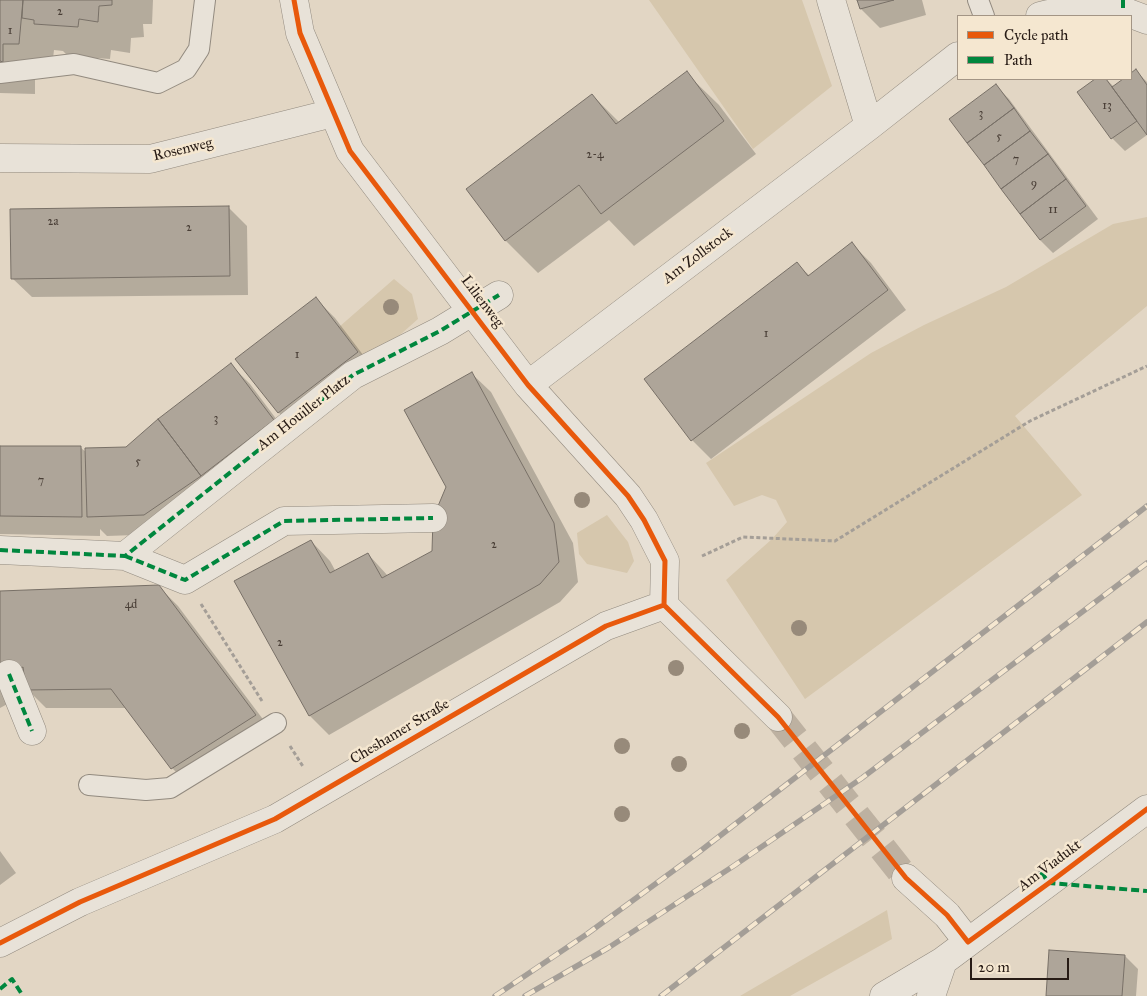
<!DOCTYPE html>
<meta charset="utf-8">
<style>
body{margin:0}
#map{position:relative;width:1147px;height:996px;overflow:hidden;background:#e2d6c4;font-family:"IM FELL Great Primer",serif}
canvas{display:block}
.legend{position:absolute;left:957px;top:15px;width:175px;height:65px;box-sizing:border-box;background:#f5e7d0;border:1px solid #a39585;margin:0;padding:6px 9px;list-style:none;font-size:15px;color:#271b15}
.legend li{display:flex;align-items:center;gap:10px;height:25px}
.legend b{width:25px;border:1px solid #a39585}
.scale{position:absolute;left:970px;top:958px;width:99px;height:22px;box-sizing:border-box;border:2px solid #271b15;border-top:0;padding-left:6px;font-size:15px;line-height:18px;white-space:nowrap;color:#271b15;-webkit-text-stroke:4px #f5e7d0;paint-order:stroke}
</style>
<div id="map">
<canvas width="1147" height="996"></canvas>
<ul class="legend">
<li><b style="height:6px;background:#e8590c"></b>Cycle path</li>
<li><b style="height:6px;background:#00873e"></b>Path</li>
</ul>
<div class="scale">20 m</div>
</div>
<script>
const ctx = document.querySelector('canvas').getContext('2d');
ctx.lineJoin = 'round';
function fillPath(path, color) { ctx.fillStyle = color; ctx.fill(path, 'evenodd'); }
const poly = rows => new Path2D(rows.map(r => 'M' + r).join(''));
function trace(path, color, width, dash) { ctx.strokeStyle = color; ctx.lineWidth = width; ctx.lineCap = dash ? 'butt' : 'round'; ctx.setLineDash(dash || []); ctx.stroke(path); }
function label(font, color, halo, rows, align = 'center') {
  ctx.font = font + ' "IM FELL Great Primer",serif'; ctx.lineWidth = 5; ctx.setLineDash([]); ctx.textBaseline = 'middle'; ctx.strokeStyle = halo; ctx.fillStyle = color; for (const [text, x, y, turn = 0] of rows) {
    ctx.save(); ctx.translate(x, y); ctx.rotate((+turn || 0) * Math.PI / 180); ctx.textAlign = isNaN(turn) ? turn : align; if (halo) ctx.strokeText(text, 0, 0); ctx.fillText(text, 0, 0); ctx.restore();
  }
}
fillPath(poly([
 [649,0,802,0,832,86,753,149],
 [1147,217,1147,306,1015,416,1082,495,805,699,726,580,772,539,787,522,776,500,762,495,734,506,706,463,871,353,924,325,1006,287,1113,224],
 [394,279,412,294,418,319,384,349,361,355,339,327],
 [607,515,628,542,634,561,627,573,587,564,579,554,577,533],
 [887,910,892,939,790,996,740,996]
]), '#d6c7ad');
fillPath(poly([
 [0,0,153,0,152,24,143,24,144,37,131,38,130,53,111,50,110,59,68,56,63,51,54,50,51,76,35,76,35,94,0,93],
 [858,0,922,0,926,15,880,28,861,9],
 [1136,71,1147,82,1147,135,1125,151,1112,138,1079,92,1097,79,1106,79,1114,87,1125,79,1131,79,1131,75],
 [686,73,719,105,756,154,634,246,609,220,538,273,506,241,468,189,592,95,620,123],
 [996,86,1009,99,1098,219,1053,253,1040,240,951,119],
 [228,207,247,226,248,295,32,297,12,278],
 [852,244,871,263,906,310,711,459,692,440,797,264,810,276],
 [316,299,335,318,376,372,298,432,279,413,237,359],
 [231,365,250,384,292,440,164,534,107,536,100,529,100,536,0,534,0,447,80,447,87,453,126,448],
 [471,373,491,392,573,543,578,582,560,602,329,735,310,716,236,582,311,541,330,561,336,572,368,554,388,576,433,551],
 [158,586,178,606,274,734,191,787,172,768,127,708,46,708,30,692,0,708,0,592],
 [0,851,16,873,0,885],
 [1125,956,1138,969,1136,996,1047,996]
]), '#0003');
const building = poly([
 [0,0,23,0,19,44,3,44,3,62,0,61,0,0],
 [23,0,112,0,112,5,99,6,98,22,79,19,78,27,34,24,34,20,22,18,23,0],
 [857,0,894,0,860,9,857,0],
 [1136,69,1147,85,1147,135,1112,87,1123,79,1131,79,1131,73,1136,69],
 [687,71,724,121,601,214,579,185,505,241,466,189,592,94,616,124,687,71],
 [1095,79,1106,79,1137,121,1111,139,1077,92,1095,79],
 [996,84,1014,108,967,143,949,119,996,84],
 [1014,108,1030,131,984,165,967,143,1014,108],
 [1030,131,1048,154,1001,189,984,165,1030,131],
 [1048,154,1066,179,1020,214,1001,189,1048,154],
 [1066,179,1086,206,1040,240,1020,214,1066,179],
 [229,206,230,276,11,279,10,209,229,206],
 [852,242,888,290,691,441,644,379,797,262,808,276,852,242],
 [316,297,358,352,278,413,235,359,316,297],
 [231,363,274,420,201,476,158,419,231,363],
 [472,372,554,523,559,562,540,584,309,716,234,581,311,540,330,573,368,553,382,578,432,551,433,518,446,487,404,410,472,372],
 [158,419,201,476,144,515,87,517,85,448,126,447,158,419],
 [0,446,81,446,82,517,0,516,0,446],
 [159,585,256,715,171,769,111,689,26,690,23,667,0,679,0,591,159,585],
 [1049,950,1125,955,1122,996,1046,996,1049,950]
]);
fillPath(building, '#aea599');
trace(building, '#787067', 1);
trace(poly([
 [778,717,906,878]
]), '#bdb1a1', 28, [28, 14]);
const lane = poly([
 [978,0,984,16],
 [0,73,74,64,158,83,186,69,199,49,205,0],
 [89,785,146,790,170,788,276,723]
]);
const street = poly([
 [294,0,300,33,350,151,528,385,628,496,644,520,665,561,664,605],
 [831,0,869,126],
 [1040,16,1048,14,1123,11,1147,20],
 [0,158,150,159,333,113],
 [528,385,869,126,958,56],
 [0,550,125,556,353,375,440,331,499,295],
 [125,556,185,580,284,521,433,518],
 [664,605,778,717],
 [9,674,32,731],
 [906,878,947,915,968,942],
 [0,943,80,902,275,819,606,626,664,605],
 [884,996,943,961,1147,809],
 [931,996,943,961]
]);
trace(lane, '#928a7f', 22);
trace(street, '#928a7f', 29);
trace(poly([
 [702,556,743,537,835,541,1030,421,1147,366],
 [201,604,262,701],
 [290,746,304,768]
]), '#a49e97', 3, [4, 2.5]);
trace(lane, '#e8e2d8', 20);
trace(street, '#e8e2d8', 28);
const rail = poly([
 [495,996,587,934,699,852,1147,506],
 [525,996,608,948,735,865,862,778,1147,563],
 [661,996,1147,622]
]);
trace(rail, '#a49e97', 5.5);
trace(rail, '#f5e7d0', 4, [11]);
trace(poly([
 [1123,0,1123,11],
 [0,550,125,556,353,375,440,331,499,295],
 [125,556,185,580,284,521,433,518],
 [9,674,32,731],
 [1041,872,1049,883,1147,891],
 [0,989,12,979,23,996]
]), '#00873e', 4, [8, 4]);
trace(poly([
 [294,0,300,33,350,151,528,385,628,496,644,520,665,561,664,605],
 [664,605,778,717,906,878,947,915,968,942,1049,883,1147,809],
 [0,943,80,902,275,819,606,626,664,605]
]), '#e8590c', 5);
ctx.fillStyle = '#978a7a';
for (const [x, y] of [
 [391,307],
 [582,500],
 [799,628],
 [676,668],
 [742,731],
 [622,746],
 [679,764],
 [622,814]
]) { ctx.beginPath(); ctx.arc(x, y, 8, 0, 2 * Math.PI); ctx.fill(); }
label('12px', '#493e36', null, [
 ["2",60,12],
 ["1",10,31],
 ["13",1107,106],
 ["3",981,114],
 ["5",999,137],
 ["2-4",595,155],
 ["7",1016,160],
 ["9",1034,184],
 ["11",1053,210],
 ["2a",53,222],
 ["2",189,228],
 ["1",766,334],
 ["1",297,355],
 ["3",216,419],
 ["5",138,462],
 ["7",41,481],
 ["2",494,545],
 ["4d",131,605],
 ["2",280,643]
]);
label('15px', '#271b15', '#f5e7d0', [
 ["Rosenweg",183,150,-13],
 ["Am Zollstock",698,256,-37],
 ["Lilienweg",482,302,53],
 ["Am Houiller Platz",304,413,-38],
 ["Cheshamer Straße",400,732,-31],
 ["Am Viadukt",1050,866,-37]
]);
</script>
